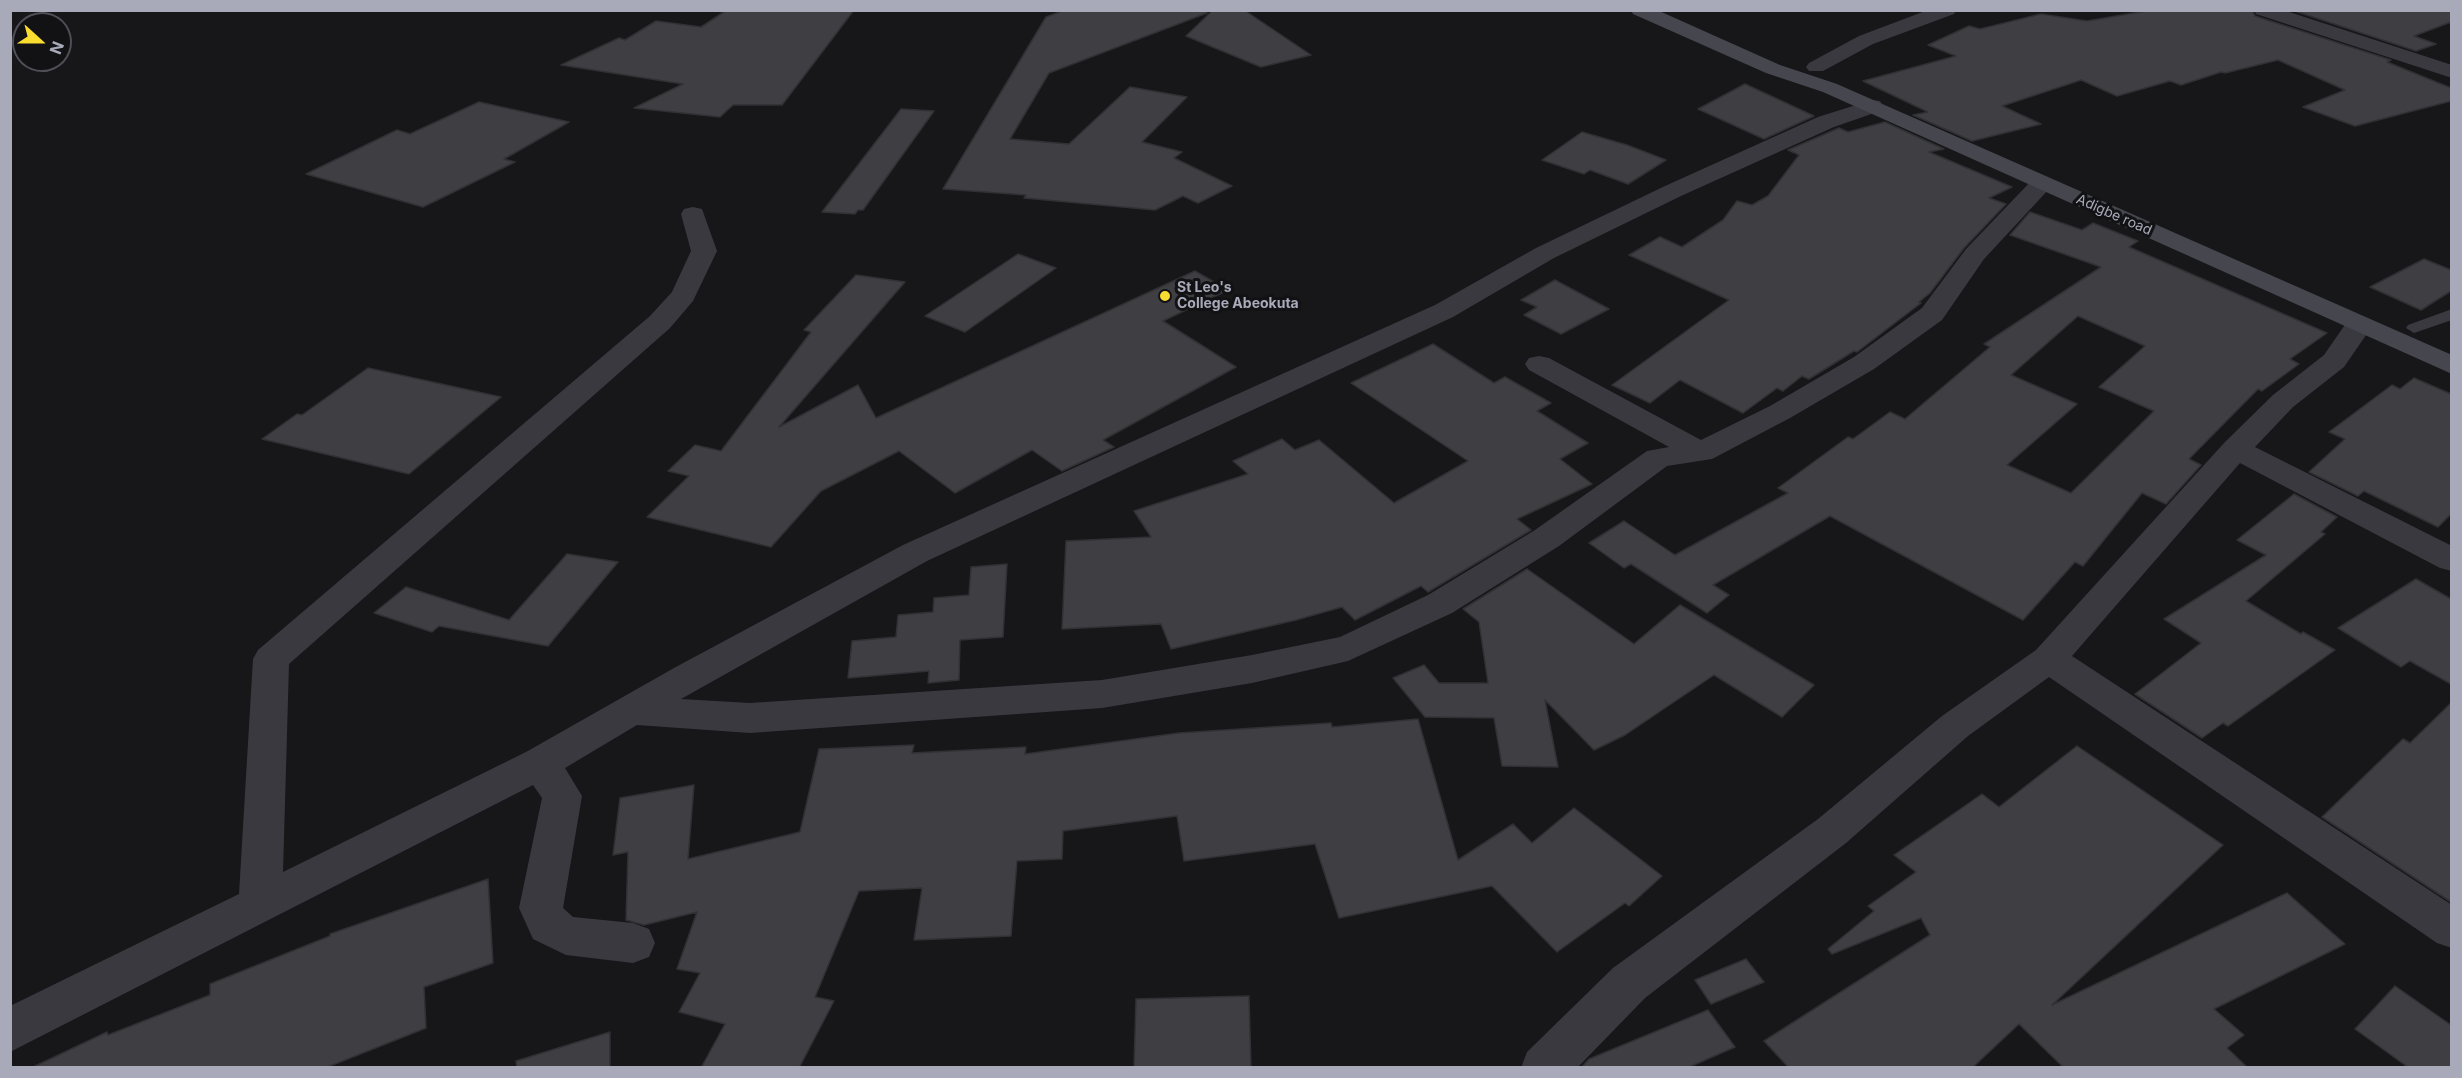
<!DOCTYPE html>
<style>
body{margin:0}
#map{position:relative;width:2462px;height:1078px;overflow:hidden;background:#171719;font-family:Inter,sans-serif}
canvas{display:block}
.frame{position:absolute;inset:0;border:12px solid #a8aab9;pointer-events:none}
.north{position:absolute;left:12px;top:12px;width:60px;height:60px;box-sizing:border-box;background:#121214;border:2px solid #4e4f56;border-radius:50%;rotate:111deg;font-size:16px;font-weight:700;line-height:24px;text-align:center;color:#a8aab9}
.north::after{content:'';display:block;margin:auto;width:21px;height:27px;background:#f8dc2f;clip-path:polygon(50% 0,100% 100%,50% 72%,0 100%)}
</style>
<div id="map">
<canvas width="2462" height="1078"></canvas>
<div class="frame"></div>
<div class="north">N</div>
</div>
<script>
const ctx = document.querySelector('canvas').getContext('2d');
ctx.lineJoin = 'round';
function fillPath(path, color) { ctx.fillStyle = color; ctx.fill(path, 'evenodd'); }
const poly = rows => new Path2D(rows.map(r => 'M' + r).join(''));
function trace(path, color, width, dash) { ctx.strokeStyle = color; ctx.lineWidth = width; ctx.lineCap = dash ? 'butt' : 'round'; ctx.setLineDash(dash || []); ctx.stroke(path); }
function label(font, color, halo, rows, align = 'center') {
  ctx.font = font + ' Inter,sans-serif'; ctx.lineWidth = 6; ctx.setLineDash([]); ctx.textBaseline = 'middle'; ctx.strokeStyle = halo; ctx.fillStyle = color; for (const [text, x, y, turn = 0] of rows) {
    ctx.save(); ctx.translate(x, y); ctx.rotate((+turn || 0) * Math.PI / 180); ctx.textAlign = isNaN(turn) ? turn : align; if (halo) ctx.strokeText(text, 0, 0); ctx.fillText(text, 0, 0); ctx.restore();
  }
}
const building = poly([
 [727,10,854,10,782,105,733,105,720,117,634,108,683,84,561,65,619,38,625,40,656,21,701,27,727,10],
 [1065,10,1206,10,1207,13,1049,73,1010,139,1069,144,1130,87,1187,97,1142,142,1182,152,1174,158,1232,186,1198,203,1183,196,1155,210,1024,198,1026,195,943,189,1046,17,1065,10],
 [1213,10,1244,10,1311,55,1261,67,1186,36,1213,10],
 [2152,10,2252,10,2255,16,2391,60,2387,62,2451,88,2451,101,2355,126,2303,107,2345,90,2278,60,2225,73,2221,72,2181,85,2170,81,2117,96,2081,80,2002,106,2041,124,1972,141,1913,115,1928,112,1863,81,1956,56,1928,45,1969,26,1980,29,2041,14,2087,21,2152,10],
 [2292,10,2451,10,2451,22,2414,36,2436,44,2416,51,2292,10],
 [1745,84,1814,116,1764,139,1698,109,1745,84],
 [479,102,569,122,504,159,515,162,423,207,306,174,397,130,410,134,479,102],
 [901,109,934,111,863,210,858,210,855,214,822,212,901,109],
 [1885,122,1944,149,1929,152,2012,187,1989,198,2006,204,1964,248,1930,293,1919,302,1921,303,1857,352,1854,351,1809,379,1802,376,1783,391,1777,388,1743,413,1680,380,1650,403,1612,385,1729,300,1629,255,1660,237,1682,247,1723,220,1737,201,1752,205,1768,196,1799,155,1788,150,1839,128,1848,132,1885,122],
 [1582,132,1627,145,1666,160,1628,184,1590,170,1584,174,1542,160,1582,132],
 [2030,212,2082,230,2093,223,2138,241,2129,247,2327,333,2290,359,2299,364,2262,391,2258,389,2189,459,2201,465,2166,504,2142,493,2083,566,2075,562,2023,620,1830,516,1713,585,1729,595,1707,613,1631,564,1624,568,1589,543,1624,521,1675,555,1788,493,1778,488,1848,437,1853,439,1890,412,1905,419,1990,347,1984,344,2101,267,2010,235,2030,212],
 [2078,316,2145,346,2099,387,2154,411,2071,493,2007,465,2077,404,2011,375,2078,316],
 [1018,254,1056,268,965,332,925,316,1018,254],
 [2424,259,2451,270,2451,291,2421,310,2370,287,2424,259],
 [1195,271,1228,290,1163,321,1236,367,1103,440,1114,447,1062,471,1032,450,955,493,899,451,821,491,771,547,647,517,689,476,668,471,695,445,721,451,811,332,804,330,856,275,905,282,779,427,858,385,876,418,1195,271],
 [1555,280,1609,309,1561,334,1524,315,1537,307,1521,300,1555,280],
 [1433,344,1494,383,1505,377,1551,403,1537,411,1588,443,1560,459,1592,484,1517,519,1531,530,1428,592,1421,586,1355,620,1342,607,1296,620,1171,649,1161,624,1062,629,1066,541,1151,537,1134,511,1248,474,1233,461,1282,439,1295,450,1319,440,1394,503,1468,461,1351,383,1433,344],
 [368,368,501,397,409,474,262,439,297,414,302,415,368,368],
 [2414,378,2451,394,2451,514,2438,527,2364,491,2358,496,2309,472,2345,439,2329,432,2392,385,2400,389,2414,378],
 [2294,494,2337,517,2321,532,2325,534,2246,601,2301,634,2303,632,2335,650,2228,726,2223,723,2202,738,2135,694,2201,643,2164,619,2266,555,2237,540,2294,494],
 [567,554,618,562,548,646,439,626,432,632,374,613,406,587,509,620,567,554],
 [1007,564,1003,637,960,640,959,680,928,683,929,671,848,678,852,641,896,637,898,615,933,612,934,598,969,595,971,567,1007,564],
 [1527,569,1634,644,1680,605,1814,685,1782,717,1714,675,1625,735,1594,750,1545,700,1558,767,1502,766,1494,718,1425,717,1393,678,1424,665,1439,683,1488,683,1479,622,1463,609,1527,569],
 [2416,579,2451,599,2451,684,2410,661,2401,667,2338,628,2416,579],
 [2451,703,2451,902,2322,817,2403,739,2410,743,2451,703],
 [1418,719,1458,860,1513,824,1532,843,1574,808,1662,876,1629,906,1625,903,1557,952,1492,886,1339,918,1315,844,1184,861,1177,816,1063,831,1062,859,1017,861,1011,936,914,940,922,888,859,891,815,997,834,1001,799,1068,701,1068,725,1024,679,1012,700,973,677,969,697,912,644,925,626,920,628,852,613,855,620,798,694,785,688,859,800,832,819,749,914,745,912,753,1026,747,1025,754,1179,733,1331,723,1332,727,1418,719],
 [2077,746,2223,845,2052,1005,2287,893,2345,944,2214,1009,2244,1035,2227,1048,2248,1068,2064,1068,2019,1024,1972,1068,1789,1068,1764,1041,1930,935,1921,918,1832,954,1828,949,1874,911,1868,906,1916,872,1894,855,1982,794,1999,807,2077,746],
 [488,879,493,963,424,987,426,1028,325,1068,31,1068,107,1032,108,1035,210,995,210,984,330,936,330,934,488,879],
 [1746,959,1764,982,1711,1004,1695,980,1746,959],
 [2395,986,2451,1025,2451,1068,2409,1068,2355,1029,2395,986],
 [1249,996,1251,1068,1134,1068,1136,999,1249,996],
 [1708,1010,1735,1047,1687,1068,1581,1068,1589,1059,1708,1010],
 [610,1032,610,1068,517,1068,516,1061,610,1032]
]);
fillPath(building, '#3e3e43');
trace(building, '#313135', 1.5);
fillPath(poly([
 [2452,309,2452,320,2414,333,2406,328,2408,325,2452,309]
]), '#3a3940');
fillPath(poly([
 [1928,10,1956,10,1954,14,1873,44,1823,71,1809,71,1806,67,1809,63,1859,36,1928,10],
 [2254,10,2283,10,2452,65,2452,78,2256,14,2254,10],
 [1872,100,1880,101,1883,106,1880,111,1834,127,1681,196,1554,258,1453,317,927,561,681,699,750,703,1102,680,1252,655,1340,637,1428,595,1535,530,1647,451,1669,447,1529,370,1525,364,1529,358,1539,356,1549,358,1701,440,1770,406,1854,357,1922,308,1966,249,2034,178,2050,178,2054,183,2050,188,1984,259,1942,320,1874,369,1790,418,1712,459,1667,466,1559,546,1452,613,1348,661,1252,683,1102,708,750,733,637,725,565,768,582,796,563,908,573,917,633,923,649,929,655,943,649,957,633,963,566,955,533,939,519,908,542,798,533,785,10,1052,10,1006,239,894,253,659,258,650,650,316,672,292,691,251,681,214,684,209,693,207,702,209,717,251,693,301,670,328,289,664,283,872,526,752,674,668,903,545,1435,305,1536,248,1665,186,1818,117,1872,100],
 [2359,317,2369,319,2373,325,2344,367,2293,407,2255,447,2452,546,2452,571,2440,568,2240,463,2072,656,2452,905,2452,948,2437,943,2049,677,1968,736,1846,843,1645,998,1577,1068,1521,1068,1527,1052,1613,968,1818,819,1942,716,2036,650,2225,442,2273,395,2324,355,2349,319,2359,317]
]), '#3a3940');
fillPath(poly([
 [1631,10,1657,10,1780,65,1837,84,2452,355,2452,374,1823,92,1766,73,1633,14,1631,10]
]), '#45464e');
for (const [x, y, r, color] of [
 [1165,296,6,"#f8dc2f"]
]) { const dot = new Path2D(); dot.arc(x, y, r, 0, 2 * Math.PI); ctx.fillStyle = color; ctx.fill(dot); trace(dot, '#121214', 2); }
label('14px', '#a8aab9', '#121214', [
 ["Adigbe road",2114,215,24]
]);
label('bold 14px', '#a8aab9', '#121214', [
 ["St Leo's",1177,288],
 ["College Abeokuta",1177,304]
], 'left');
</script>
